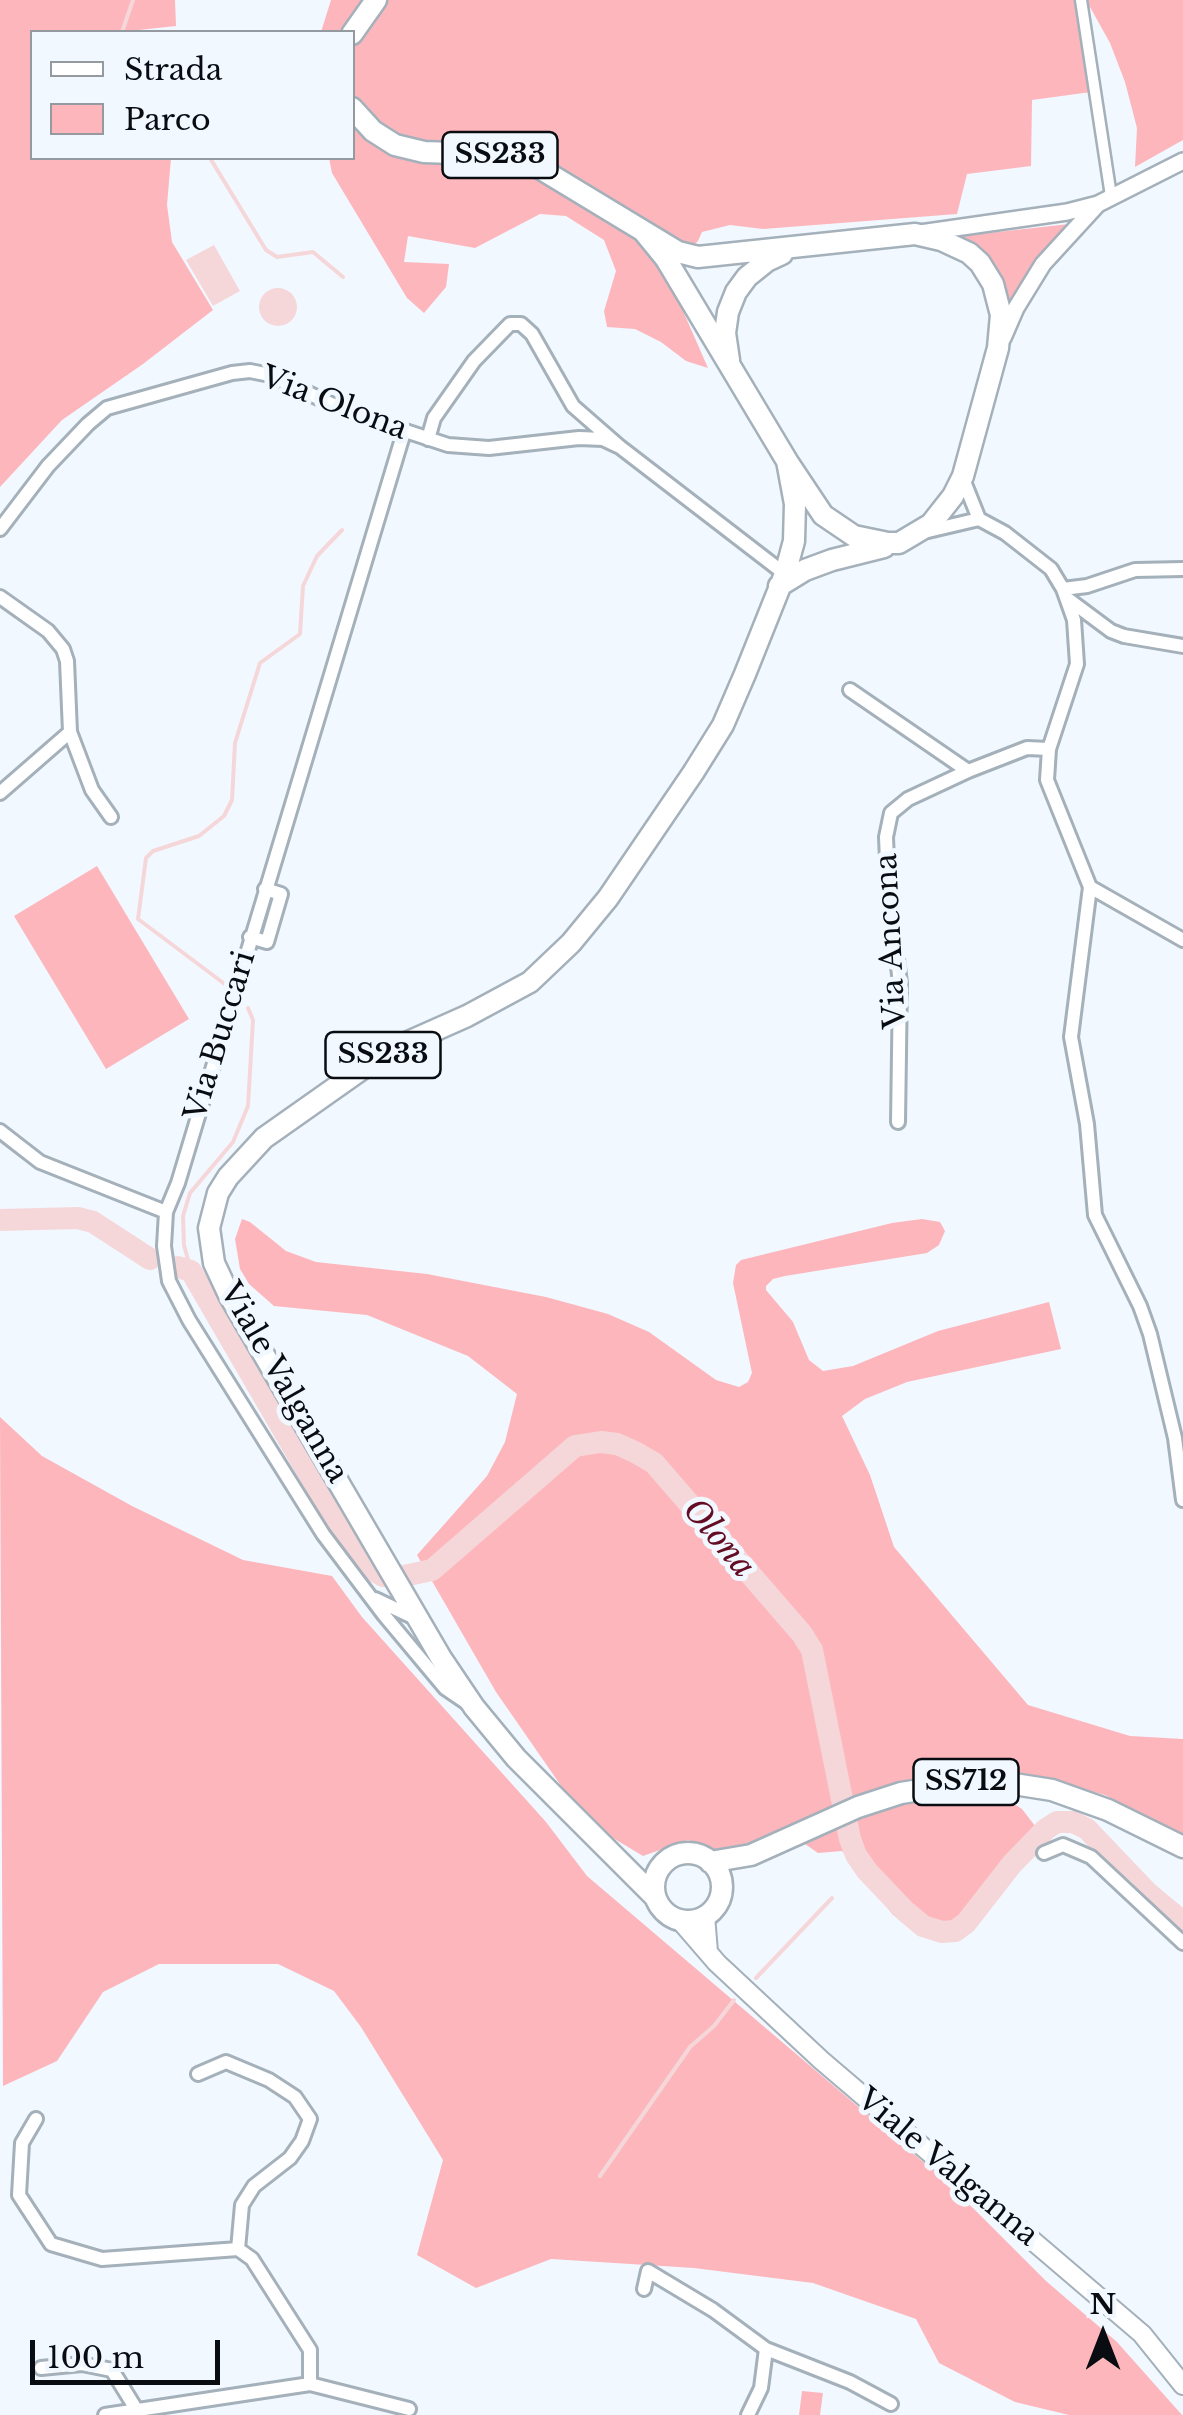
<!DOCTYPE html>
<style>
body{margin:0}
#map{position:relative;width:1183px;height:2415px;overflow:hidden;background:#f1f8ff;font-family:"Libre Baskerville",serif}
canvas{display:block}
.legend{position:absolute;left:30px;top:30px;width:325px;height:130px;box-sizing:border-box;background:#f1f8ff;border:2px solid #949aa0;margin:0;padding:12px 18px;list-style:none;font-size:30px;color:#090d11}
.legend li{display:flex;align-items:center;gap:20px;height:50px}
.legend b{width:50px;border:2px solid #949aa0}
.north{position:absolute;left:1053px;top:2285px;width:100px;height:100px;-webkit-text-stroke:8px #f1f8ff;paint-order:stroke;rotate:0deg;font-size:28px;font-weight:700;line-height:40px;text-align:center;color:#090d11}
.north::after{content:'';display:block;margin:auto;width:35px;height:45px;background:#090d11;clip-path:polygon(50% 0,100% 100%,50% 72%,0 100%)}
.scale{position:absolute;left:30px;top:2340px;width:190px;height:45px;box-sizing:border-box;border:5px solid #090d11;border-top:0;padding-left:12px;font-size:30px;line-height:35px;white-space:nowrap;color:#090d11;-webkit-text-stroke:8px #f1f8ff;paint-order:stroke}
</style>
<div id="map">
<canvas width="1183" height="2415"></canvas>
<ul class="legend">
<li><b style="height:12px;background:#fff"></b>Strada</li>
<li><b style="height:28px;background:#fdb6bc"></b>Parco</li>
</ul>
<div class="north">N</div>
<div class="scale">100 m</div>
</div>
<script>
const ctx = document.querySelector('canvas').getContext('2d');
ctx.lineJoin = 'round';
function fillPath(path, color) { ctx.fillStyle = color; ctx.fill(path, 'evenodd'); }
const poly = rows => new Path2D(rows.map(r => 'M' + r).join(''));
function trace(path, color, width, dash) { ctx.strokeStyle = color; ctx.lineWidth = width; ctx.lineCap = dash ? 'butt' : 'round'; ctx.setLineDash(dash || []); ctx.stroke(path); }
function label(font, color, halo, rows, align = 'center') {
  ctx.font = font + ' "Libre Baskerville",serif'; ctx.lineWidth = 10; ctx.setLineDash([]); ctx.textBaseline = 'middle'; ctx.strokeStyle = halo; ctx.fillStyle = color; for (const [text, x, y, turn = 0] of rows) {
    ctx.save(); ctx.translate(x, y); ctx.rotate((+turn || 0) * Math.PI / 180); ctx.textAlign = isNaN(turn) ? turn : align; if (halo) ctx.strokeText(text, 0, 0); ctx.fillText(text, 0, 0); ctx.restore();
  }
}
fillPath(poly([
 [0,0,175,0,176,26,120,32,32,32,32,158,171,158,167,205,172,242,213,310,143,364,62,420,0,487],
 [331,0,1183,0,1183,140,1135,167,1137,128,1125,82,1110,43,1090,7,1091,92,1032,100,1031,166,967,174,957,214,763,229,730,225,702,232,698,241,666,272,708,368,686,361,661,342,635,329,607,327,604,311,616,271,604,240,566,216,540,214,475,248,408,236,404,262,449,264,446,287,424,313,407,298,332,173,329,158,352,158,352,32,321,32],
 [1069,224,1020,285,1010,303,1004,281,992,264,962,236],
 [97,866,189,1019,106,1069,14,916],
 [242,1219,250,1222,286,1251,316,1262,427,1274,546,1297,608,1314,649,1332,716,1380,739,1387,748,1382,752,1373,733,1283,736,1265,741,1260,892,1223,922,1219,940,1222,945,1231,939,1245,927,1253,785,1276,773,1279,766,1286,766,1290,793,1322,809,1360,823,1371,853,1366,938,1331,1049,1302,1061,1349,907,1382,865,1399,842,1416,870,1475,894,1547,1028,1705,1130,1736,1183,1739,1183,1836,1105,1795,1026,1774,966,1773,1022,1809,1049,1844,1023,1866,979,1917,938,1942,893,1915,842,1851,818,1853,782,1828,725,1853,688,1840,643,1856,613,1838,564,1790,496,1692,417,1555,487,1476,505,1442,517,1394,468,1356,367,1315,274,1306,249,1284,240,1269,235,1239],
 [0,1417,42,1456,132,1506,243,1560,332,1576,362,1617,546,1822,587,1876,949,2184,1046,2281,1117,2342,1182,2415,1069,2415,1015,2402,939,2363,916,2319,813,2283,694,2268,551,2259,476,2288,417,2255,443,2160,361,2027,334,1991,278,1964,159,1964,103,1992,57,2061,3,2086],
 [802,2391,823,2393,820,2415,799,2415]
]), '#fdb6bc');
fillPath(poly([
 [214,245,240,291,213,306,186,260],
 '259 307a19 19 0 1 1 38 0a19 19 0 1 1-38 0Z'
]), '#f6d7d9');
trace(poly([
 [122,32,133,0],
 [210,158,266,250,277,257,313,252,343,277],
 [226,985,138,919,146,858,153,851,199,836,224,816,232,800,235,743,260,663,300,634,303,586,317,556,342,530],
 [191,1271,184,1245,183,1216,190,1193,233,1142,248,1106,253,1020,248,1008],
 [756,1978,832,1898],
 [600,2176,690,2047,714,2026,734,2000]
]), '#f6d7d9', 4);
trace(poly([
 [0,1220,78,1218,93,1222,150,1259],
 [178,1267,191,1271,354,1552,371,1569,383,1576,399,1577,432,1570,575,1446,601,1442,617,1444,635,1452,654,1463,802,1634,812,1650,850,1839,856,1855,867,1871,905,1911,923,1926,942,1932,955,1931,966,1923,1012,1864,1046,1829,1057,1822,1073,1822,1087,1829,1148,1893,1183,1922]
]), '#f6d7d9', 22);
const pedestrian = poly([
 [1081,0,1111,196]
]);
const minor = poly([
 [404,432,178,1183,166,1212,164,1246,169,1281,189,1320,323,1534,384,1615,445,1688,467,1703],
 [428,439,434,418,474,361,510,324,521,324,532,334,573,406,620,447,785,574],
 [963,479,979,519,1005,533,1051,569,1063,589,1074,620,1077,664,1049,749,1047,780,1090,887,1071,1037,1087,1124,1095,1215,1140,1306,1150,1334,1175,1438,1183,1500],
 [0,529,48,466,88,424,107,408,232,373,250,371,270,375,348,412,448,445,489,448,579,438,603,439,620,447],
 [928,531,979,519],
 [1063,589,1087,586,1135,570,1183,569],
 [0,597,48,631,63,649,67,661,70,732,92,790,111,817],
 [1068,599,1111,631,1124,636,1183,646],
 [850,690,968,771],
 [0,793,70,732],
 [1090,887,1183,940],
 [250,937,267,942,281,894,265,889],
 [898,1122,900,983,888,884,886,837,891,813,908,799,968,771,1027,748,1049,749],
 [0,1131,40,1162,166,1212],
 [375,1599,415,1618],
 [1044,1853,1063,1845,1091,1857,1183,1943],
 [198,2074,226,2062,269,2080,295,2097,310,2119,302,2141,290,2158,254,2186,242,2205,238,2249],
 [36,2119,22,2143,19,2195,51,2244,102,2259,238,2249,252,2259,310,2350,310,2384],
 [644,2289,648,2271,713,2310,766,2349,761,2388,748,2415],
 [766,2349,850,2382,891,2404],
 [41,2368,82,2364,112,2370,136,2409],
 [105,2415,310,2384,409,2409]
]);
const tertiary = poly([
 [920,233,1067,212,1098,204],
 [1003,338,1016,308,1043,264,1098,204,1183,161]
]);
const secondary = poly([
 [705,1916,708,1952],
 [679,1919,717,1963,821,2060,1142,2334,1183,2385]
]);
const primary = poly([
 [352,34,376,0],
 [352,108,373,131,395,145,424,152,506,155,541,169,678,252,698,257,915,234,941,240,969,253,980,263,993,284,1001,315,998,348,963,476,953,496,931,524,899,543,888,543,854,536,823,515,787,461,666,259,644,232],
 [729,360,725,333,728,312,736,292,747,277,767,261,782,254],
 [779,586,805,570,832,560,884,547],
 '654 1887a34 34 0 1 1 68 0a34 34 0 1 1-68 0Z',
 [710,1862,751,1855,858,1807,901,1793,971,1782,1014,1784,1052,1790,1108,1810,1183,1847],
 [655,1897,516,1758,474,1707,441,1658,229,1295,214,1263,209,1228,218,1193,228,1177,264,1138,386,1052,467,1016,530,982,571,943,608,898,693,773,723,725,745,674,785,574,794,541,795,504,787,461]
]);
trace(pedestrian, '#a4b0ba', 15);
trace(minor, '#a4b0ba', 18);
trace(tertiary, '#a4b0ba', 20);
trace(secondary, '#a4b0ba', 22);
trace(primary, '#a4b0ba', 25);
trace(pedestrian, '#fff', 10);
trace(minor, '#fff', 12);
trace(tertiary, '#fff', 15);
trace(secondary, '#fff', 18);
trace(primary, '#fff', 20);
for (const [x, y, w] of [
 [500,155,115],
 [383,1055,115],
 [966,1782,105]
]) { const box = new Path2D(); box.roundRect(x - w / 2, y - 23, w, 46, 8); ctx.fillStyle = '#f1f8ff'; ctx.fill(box); trace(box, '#090d11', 2.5); }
label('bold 28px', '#090d11', null, [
 ["SS233",500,155],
 ["SS233",383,1055],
 ["SS712",966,1782]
]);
label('30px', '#090d11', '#f1f8ff', [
 ["Via Olona",334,404,21],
 ["Via Ancona",892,941,-93],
 ["Via Buccari",221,1036,-73],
 ["Viale Valganna",283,1383,60],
 ["Viale Valganna",947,2168,40]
]);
label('italic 32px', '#640c23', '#f1f8ff', [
 ["Olona",718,1539,50]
]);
</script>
